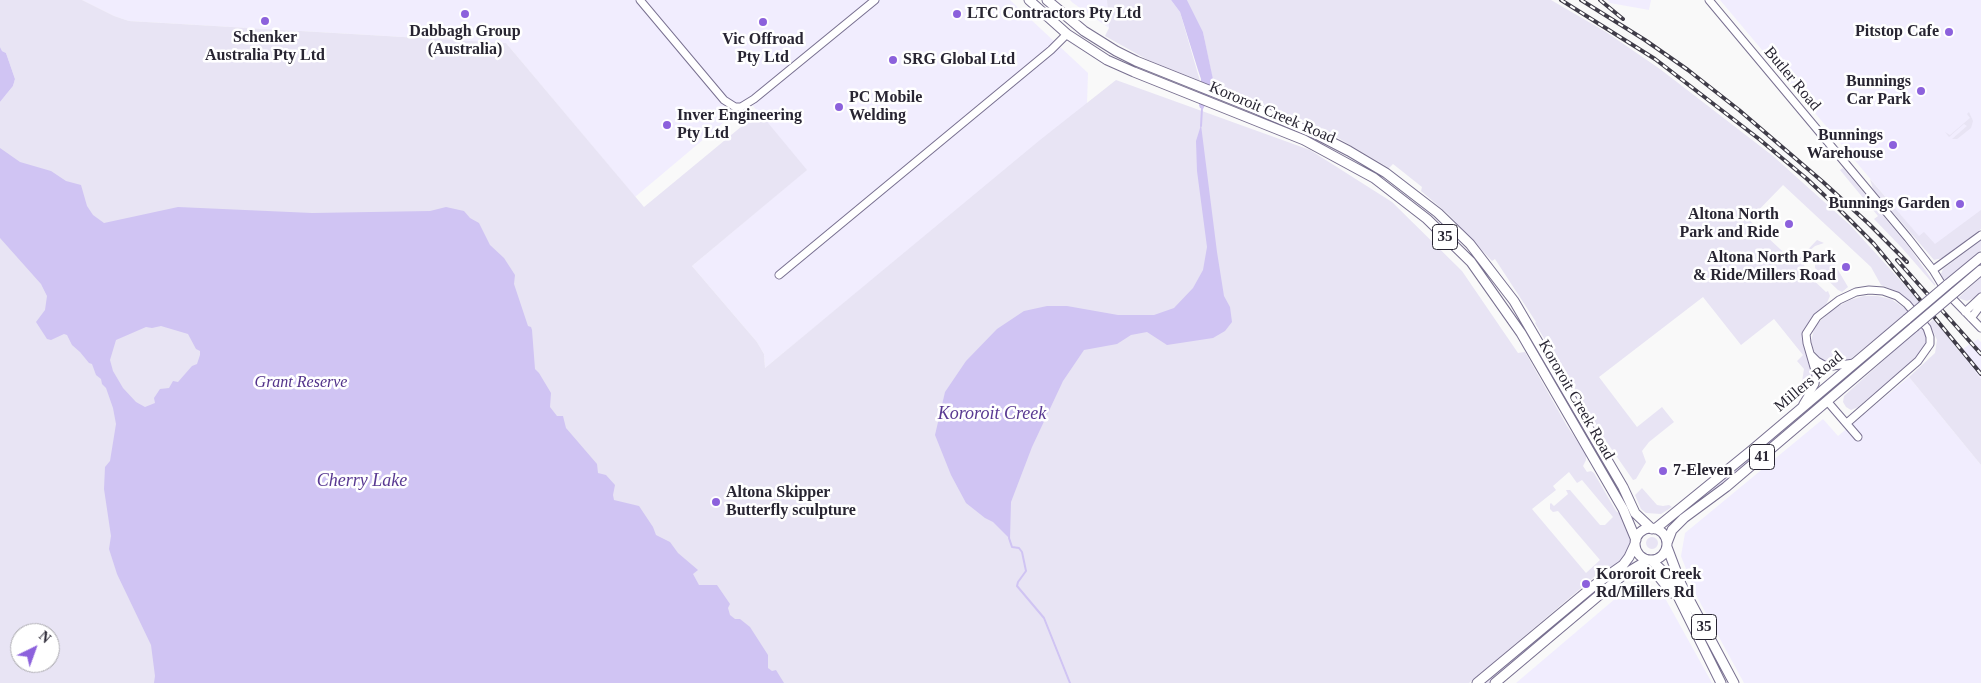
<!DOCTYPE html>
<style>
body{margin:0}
#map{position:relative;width:1981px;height:683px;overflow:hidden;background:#f9f9f9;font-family:"Times New Roman",serif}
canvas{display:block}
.north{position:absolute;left:10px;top:623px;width:50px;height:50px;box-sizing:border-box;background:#fff;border:1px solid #a9a8ad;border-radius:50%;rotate:42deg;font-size:14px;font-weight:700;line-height:20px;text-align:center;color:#282532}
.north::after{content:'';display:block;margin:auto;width:18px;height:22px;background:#8c61dc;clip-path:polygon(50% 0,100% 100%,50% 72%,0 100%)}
</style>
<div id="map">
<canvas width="1981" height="683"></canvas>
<div class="north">N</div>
</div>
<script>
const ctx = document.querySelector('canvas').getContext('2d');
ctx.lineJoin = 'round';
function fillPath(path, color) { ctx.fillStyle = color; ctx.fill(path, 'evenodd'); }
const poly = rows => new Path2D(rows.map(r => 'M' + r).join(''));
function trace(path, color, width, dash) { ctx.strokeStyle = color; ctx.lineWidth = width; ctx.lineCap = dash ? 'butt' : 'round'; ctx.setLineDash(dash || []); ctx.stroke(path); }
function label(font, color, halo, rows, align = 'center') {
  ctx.font = font + ' "Times New Roman",serif'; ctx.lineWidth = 5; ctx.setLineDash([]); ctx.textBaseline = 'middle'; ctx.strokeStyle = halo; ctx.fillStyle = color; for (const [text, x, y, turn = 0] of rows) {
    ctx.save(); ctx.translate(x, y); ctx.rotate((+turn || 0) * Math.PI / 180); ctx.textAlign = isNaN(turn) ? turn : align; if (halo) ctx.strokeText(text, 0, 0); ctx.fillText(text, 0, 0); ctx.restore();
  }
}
fillPath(poly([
 [82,0,1010,0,1088,73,1087,104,765,368,764,354,757,342,692,266,806,170,749,101,635,197,506,43,129,21,114,16],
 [1070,0,1107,0,1109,28,1073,3],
 [1607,0,1651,0,1649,10,1610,3],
 [1720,0,1981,0,1981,224,1936,257],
 [1978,339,1981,342,1981,379,1958,352],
 [1909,377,1981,465,1981,683,1744,683,1696,595,1681,556,1685,533,1823,419,1838,436],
 [1636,581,1660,589,1712,683,1516,683]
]), '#f1edfe');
fillPath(poly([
 [0,0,82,0,114,16,129,21,506,43,644,207,759,112,807,170,692,266,757,342,764,354,765,368,1040,140,1116,80,1310,150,1392,202,1462,271,1518,353,1525,352,1567,426,1586,454,1586,460,1583,466,1587,472,1591,471,1594,473,1616,511,1623,516,1631,538,1631,544,1622,562,1614,567,1606,567,1469,683,0,683,0,102,13,86,15,79,6,53,2,51,0,47],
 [1569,472,1577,483,1582,480,1613,517,1605,525,1600,525,1570,490,1566,490,1568,494,1554,506,1551,503,1550,504,1550,509,1553,512,1558,511,1600,560,1586,573,1532,509,1556,490,1553,486],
 [20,633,50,633,50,663,20,663],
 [1107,0,1171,0,1180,12,1200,81,1148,60,1105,36,1109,28],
 [1187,0,1551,0,1606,32,1660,69,1773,156,1850,225,1920,302,1915,306,1896,291,1881,285,1871,267,1783,185,1749,220,1795,263,1817,240,1824,243,1815,246,1808,252,1804,264,1806,273,1826,292,1828,291,1830,296,1826,305,1811,318,1804,333,1804,344,1813,374,1813,383,1808,394,1805,393,1789,407,1788,405,1801,388,1804,369,1797,361,1803,355,1774,319,1741,345,1703,297,1599,377,1637,427,1662,407,1674,422,1649,442,1642,451,1646,462,1636,479,1633,480,1592,421,1555,353,1553,354,1535,323,1536,322,1495,259,1492,261,1448,214,1421,191,1422,187,1393,164,1389,168,1323,129,1214,87,1203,32],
 [1969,112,1973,121,1971,128,1957,139,1952,139,1967,126,1964,124,1949,137,1945,132,1950,135,1970,118,1967,114],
 [1843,168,1909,247,1935,284,1935,286,1902,248,1874,219,1878,216,1840,170],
 [1870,179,1919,236,1924,232,1935,244,1981,210,1981,229,1943,258,1934,260,1873,189],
 [1981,240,1981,250,1944,282,1941,274,1943,269],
 [1824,254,1831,258,1848,287,1842,292,1838,290,1815,268,1815,259],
 [1981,277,1981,295,1967,301,1958,298],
 [1864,296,1877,296,1891,299,1909,311,1848,361,1826,364,1819,359,1814,351,1811,341,1815,326,1833,309,1850,300],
 [1914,318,1916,320,1669,530,1667,527,1670,523],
 [1934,319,1981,379,1981,465,1909,377,1935,353,1937,340,1929,323],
 [1923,328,1926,334,1926,342,1920,354,1858,407,1851,410,1846,407,1843,402,1844,396,1915,332],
 [1642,488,1657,505,1663,506,1669,505,1672,507,1661,514,1646,513,1641,509,1635,495],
 '1646 543a6 6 0 1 1 12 0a6 6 0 1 1-12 0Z',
 [1632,560,1634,563,1606,584,1489,683,1483,683,1587,595,1624,569]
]), '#e8e4f4');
fillPath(poly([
 [1171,0,1187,0,1203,32,1214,84,1214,89,1203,109,1200,108,1199,105,1201,79,1198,70,1180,12],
 [0,47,2,51,6,53,15,79,13,86,0,102],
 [1201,125,1217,252,1224,296,1230,307,1232,322,1225,331,1213,338,1167,345,1147,332,1131,335,1117,344,1084,350,1063,381,1032,447,1011,502,1010,539,993,522,985,518,966,503,951,475,935,435,945,392,966,361,997,329,1024,311,1047,306,1067,306,1118,315,1154,315,1174,308,1193,288,1203,270,1207,247,1197,171,1196,141],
 [0,148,20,162,51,171,66,181,81,185,87,206,93,215,104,223,178,207,312,213,430,211,446,207,464,211,470,218,479,223,490,245,504,258,515,275,514,284,528,326,531,327,532,330,535,369,539,373,551,393,550,407,557,416,563,416,566,428,597,464,598,473,606,475,615,485,613,495,614,500,639,506,653,527,656,535,670,542,678,553,698,570,693,574,699,585,717,585,730,604,728,608,730,615,735,619,740,619,750,627,768,655,768,668,772,671,776,670,784,683,154,683,155,676,151,645,117,574,109,549,111,536,104,489,105,467,110,461,116,424,113,408,106,388,102,384,101,379,96,375,92,364,89,363,80,352,72,345,67,335,64,334,51,340,47,339,36,322,45,310,47,296,41,284,0,238],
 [161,326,188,334,196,349,200,351,200,355,197,364,192,366,178,382,173,381,169,388,160,389,154,398,155,403,145,407,136,402,123,388,113,371,110,360,116,340,146,327,152,328]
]), '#d0c4f3');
trace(poly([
 [1201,126,1202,108],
 [1009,538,1012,547,1019,548,1022,552,1026,571,1018,582,1017,586,1044,618,1070,683]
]), '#d0c4f3', 2);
const minor = poly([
 [640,0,724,100,735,107,741,107,754,99,875,0],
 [1709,0,1908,238,1933,270,1947,293,1981,328],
 [1933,270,1981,235],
 [779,275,1051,50,1067,34],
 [1965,312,1981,297],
 [1971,318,1981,305],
 [1811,355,1817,361,1824,365,1833,366,1854,363],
 [1827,401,1858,437],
 [1803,404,1815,384,1816,374,1807,343,1806,334,1817,317,1839,300,1856,292,1869,290,1883,291,1897,296,1907,304,1927,328,1930,337,1930,344,1918,361,1847,423]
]);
const major = poly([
 [1029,0,1067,34,1107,60,1134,72,1304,140,1374,178,1427,219,1471,262,1521,333,1623,509,1636,540],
 [1047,0,1084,31,1116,51,1136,61,1256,109,1318,135,1349,151,1386,173,1438,213,1470,244,1514,301,1623,487,1635,513,1652,529],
 [1947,285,1981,257],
 [1954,293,1981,270],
 '1635 544a16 16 0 1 1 32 0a16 16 0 1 1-32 0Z',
 [1655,529,1752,450,1907,319],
 [1667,543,1672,530,1684,518,1726,487,1914,327],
 [1667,547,1681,584,1734,683],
 [1651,560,1668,576,1721,683],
 [1638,566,1659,577,1672,593],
 [1477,683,1596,584,1623,565,1629,557,1635,544],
 [1495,683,1623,575,1648,560]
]);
trace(minor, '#787090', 9);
trace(major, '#787090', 11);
trace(minor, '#fff', 7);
trace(major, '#fff', 9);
const rail = poly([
 [1561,0,1655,59,1759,139,1807,179,1841,211,1874,244,1981,374],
 [1581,0,1645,40,1688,70,1739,110,1823,182,1869,224,1907,262],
 [1600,0,1623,19],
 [1897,260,1981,354]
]);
trace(rail, '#3f3c48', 4);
trace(rail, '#fff', 2, [5.5]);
const majorBridge = poly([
 [1907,319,1947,285],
 [1914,327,1954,293]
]);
trace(majorBridge, '#787090', 11, []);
trace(majorBridge, '#fff', 9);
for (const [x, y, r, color] of [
 [465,14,5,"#8c61dc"],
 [957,14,5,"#8c61dc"],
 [265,21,5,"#8c61dc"],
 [763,22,5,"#8c61dc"],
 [1949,32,5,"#8c61dc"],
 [893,60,5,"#8c61dc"],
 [1921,91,5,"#8c61dc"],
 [839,107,5,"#8c61dc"],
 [667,125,5,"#8c61dc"],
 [1893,145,5,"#8c61dc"],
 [1960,204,5,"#8c61dc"],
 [1789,224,5,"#8c61dc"],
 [1846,267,5,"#8c61dc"],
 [1663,471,5,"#8c61dc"],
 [716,502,5,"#8c61dc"],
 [1586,584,5,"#8c61dc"]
]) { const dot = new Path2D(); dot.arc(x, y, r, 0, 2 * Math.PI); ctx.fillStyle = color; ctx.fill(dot); trace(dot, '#fff', 2); }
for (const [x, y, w] of [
 [1445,237,25],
 [1762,457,25],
 [1704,627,25]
]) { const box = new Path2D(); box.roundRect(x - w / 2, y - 12.5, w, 25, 4); ctx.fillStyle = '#fff'; ctx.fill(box); trace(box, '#282532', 1); }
label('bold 15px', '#282532', null, [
 ["35",1445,237],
 ["41",1762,457],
 ["35",1704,627]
]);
label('bold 16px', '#282532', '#fff', [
 ["LTC Contractors Pty Ltd",967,14],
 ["Dabbagh Group",465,32,"center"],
 ["(Australia)",465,50,"center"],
 ["Pitstop Cafe",1939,32,"right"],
 ["Schenker",265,38,"center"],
 ["Australia Pty Ltd",265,56,"center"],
 ["Vic Offroad",763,40,"center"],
 ["Pty Ltd",763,58,"center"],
 ["SRG Global Ltd",903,60],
 ["Bunnings",1911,82,"right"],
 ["Car Park",1911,100,"right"],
 ["PC Mobile",849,98],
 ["Welding",849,116],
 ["Inver Engineering",677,116],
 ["Pty Ltd",677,134],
 ["Bunnings",1883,136,"right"],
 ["Warehouse",1883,154,"right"],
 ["Bunnings Garden",1950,204,"right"],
 ["Altona North",1779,215,"right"],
 ["Park and Ride",1779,233,"right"],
 ["Altona North Park",1836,258,"right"],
 ["& Ride/Millers Road",1836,276,"right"],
 ["7-Eleven",1673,471],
 ["Altona Skipper",726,493],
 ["Butterfly sculpture",726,511],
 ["Kororoit Creek",1596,575],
 ["Rd/Millers Rd",1596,593]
], 'left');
label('16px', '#282532', '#fff', [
 ["Butler Road",1792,79,50],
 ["Kororoit Creek Road",1272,113,23],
 ["Millers Road",1809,382,-40],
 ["Kororoit Creek Road",1576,400,60]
]);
label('italic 16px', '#52328a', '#fff', [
 ["Grant Reserve",301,383]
]);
label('italic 18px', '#593992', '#fff', [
 ["Kororoit Creek",992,414],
 ["Cherry Lake",362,481]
]);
</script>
